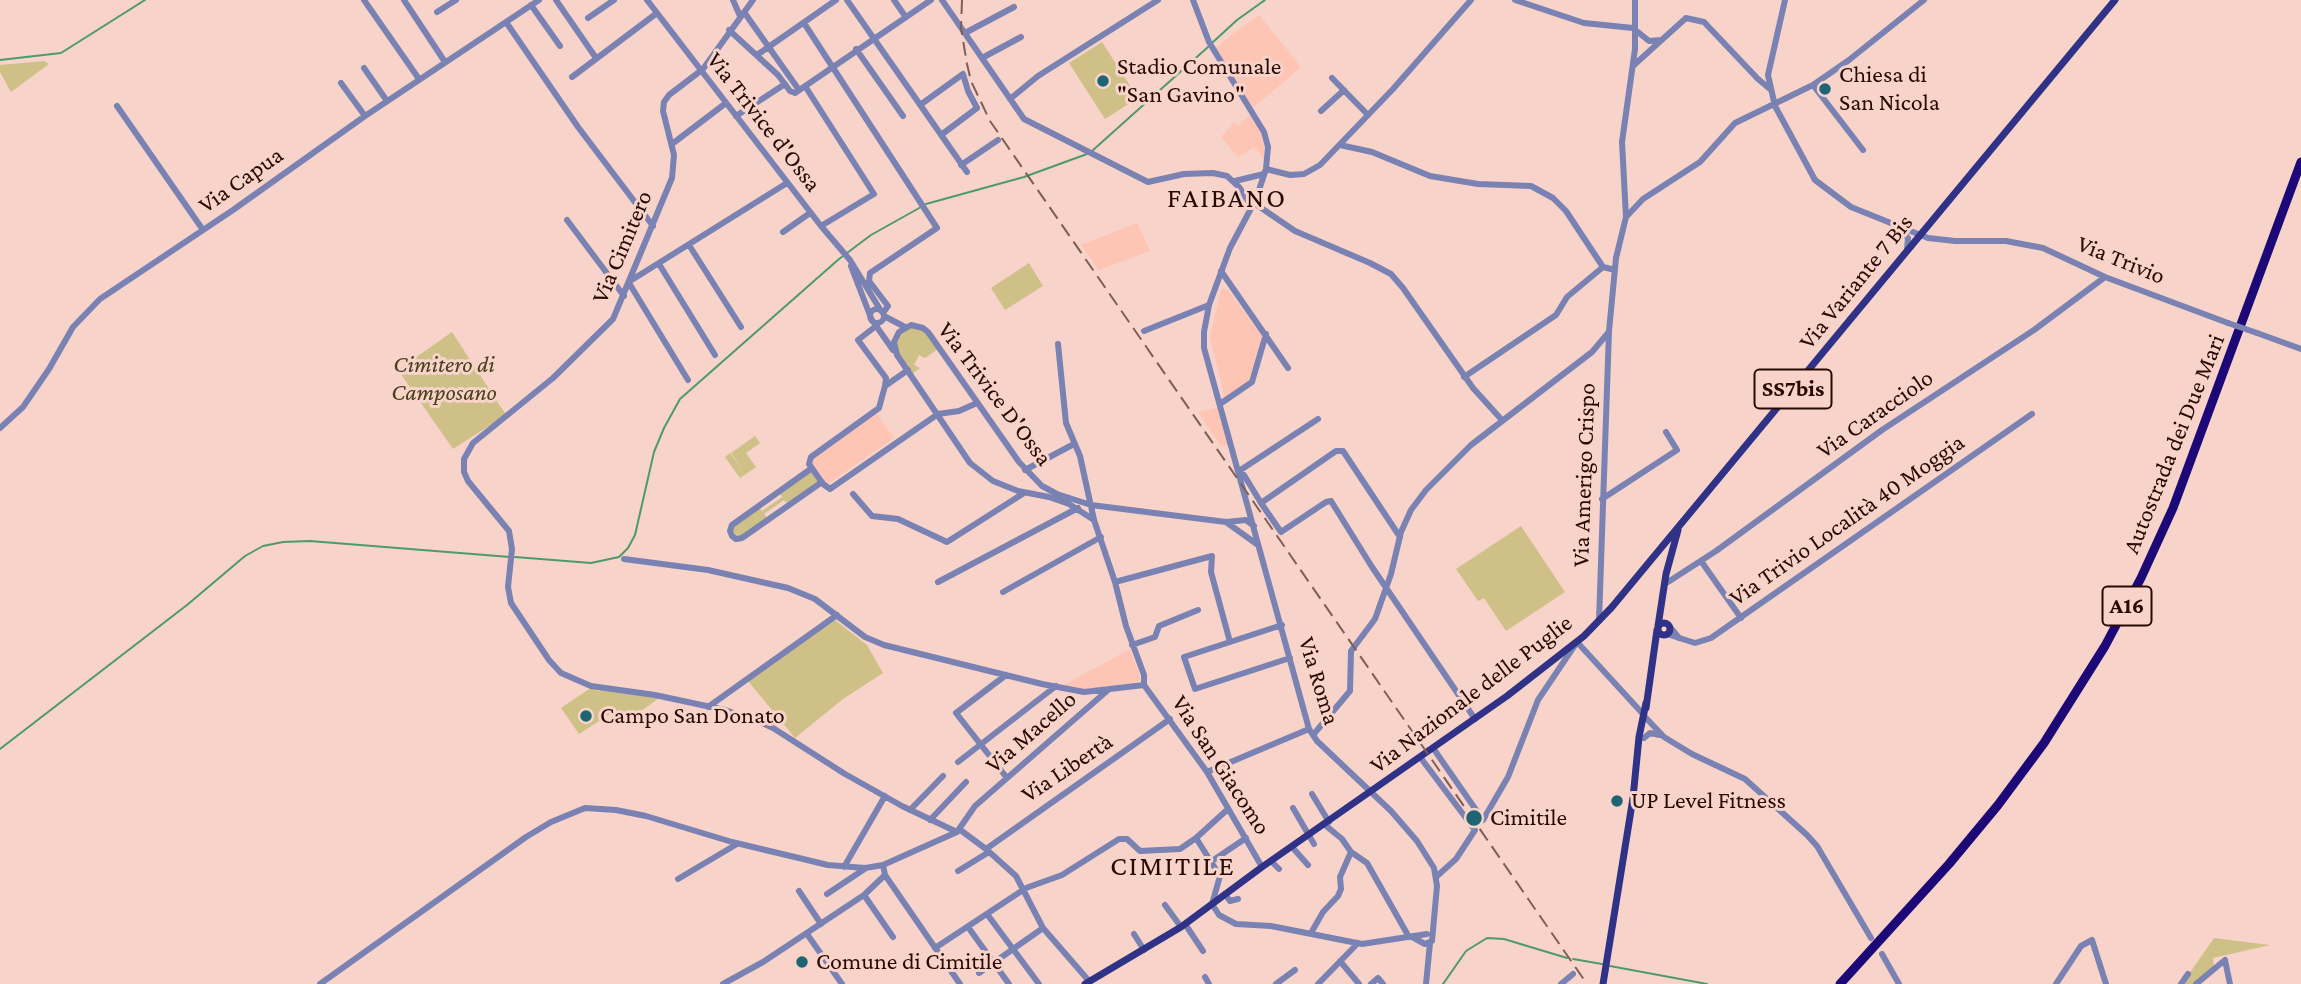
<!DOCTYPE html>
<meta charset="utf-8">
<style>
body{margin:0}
canvas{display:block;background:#f7d3c9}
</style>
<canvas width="2301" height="984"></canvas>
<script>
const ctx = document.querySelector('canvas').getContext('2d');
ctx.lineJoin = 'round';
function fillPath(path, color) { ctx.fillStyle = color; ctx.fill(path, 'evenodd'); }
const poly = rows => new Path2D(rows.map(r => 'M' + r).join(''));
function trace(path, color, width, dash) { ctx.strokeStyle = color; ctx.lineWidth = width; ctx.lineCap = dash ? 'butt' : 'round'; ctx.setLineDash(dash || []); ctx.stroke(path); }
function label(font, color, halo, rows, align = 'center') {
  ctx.font = font + ' "Crimson Pro",serif'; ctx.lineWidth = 6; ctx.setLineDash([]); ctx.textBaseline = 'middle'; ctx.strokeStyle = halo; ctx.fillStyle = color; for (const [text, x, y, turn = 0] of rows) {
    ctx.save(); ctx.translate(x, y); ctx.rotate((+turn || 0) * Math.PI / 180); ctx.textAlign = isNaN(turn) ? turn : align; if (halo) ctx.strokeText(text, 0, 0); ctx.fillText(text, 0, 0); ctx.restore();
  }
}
fillPath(poly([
 [1259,15,1301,67,1253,108,1215,49,1236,31],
 [1250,115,1260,131,1264,146,1264,158,1254,147,1238,157,1221,137,1234,123,1238,126],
 [1137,223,1150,251,1099,270,1081,245],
 [1224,288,1228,290,1264,339,1254,373,1251,373,1248,383,1225,398,1210,337,1221,290],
 [1217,408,1228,445,1221,446,1198,412],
 [876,413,894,438,828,484,812,463,814,457],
 [1130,649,1140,676,1140,680,1136,682,1085,689,1062,686]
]), '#fec4b4');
fillPath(poly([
 [1102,42,1138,98,1105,119,1069,63],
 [44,61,49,64,11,92,0,72,0,65],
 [1029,263,1043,286,1005,310,991,288],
 [913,327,925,332,938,349,925,358,919,355,914,365,920,368,912,374,898,353,897,342,901,333],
 [452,332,506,415,453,449,398,370],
 [755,436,760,443,746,453,756,467,740,478,725,457,730,453,743,471,731,453],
 [812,471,819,481,787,503,784,500,764,514,767,518,741,536,735,534,733,531,735,526,760,508,762,511,782,497,780,494],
 [1521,526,1565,592,1506,631,1484,598,1478,601,1456,569],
 [835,620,867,645,883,673,843,699,795,738,748,681],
 [592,687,598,691,601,690,659,698,625,723,616,710,579,734,561,708],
 [2214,938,2270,945,2213,958,2214,968,2193,984,2182,984]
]), '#cfc087');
trace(poly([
 [1212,43,1237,20,1265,0],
 [0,60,61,53,145,0],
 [1092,151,1208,47],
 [926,204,1024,177,1087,154],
 [515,557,591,563,619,557,628,548,635,535,654,452,664,428,680,399,839,259,871,235,921,207],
 [0,749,187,605,245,556,263,546,283,542,310,541,510,557],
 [1573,959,1602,964],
 [1610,966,1707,984],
 [1443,984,1466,951,1487,938,1504,939,1567,958]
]), '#4e9a6d', 2);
trace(poly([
 [364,0,419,79],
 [404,0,445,62],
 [556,0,596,58],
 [647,0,821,226,850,260,881,311],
 [733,0,740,16],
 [753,0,703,69,669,95,664,102,663,111,674,155,672,178,613,319,553,378,473,443,464,459,464,472,468,481,509,531,512,549,508,587,511,603,549,660,561,673,591,686,655,695,725,710,758,721,773,728,845,774,902,806,957,832],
 [847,0,967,172],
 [894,0,905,16],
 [942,0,1024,119,1148,182,1184,174,1213,173,1227,176,1239,187,1252,207],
 [1193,0,1209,42,1264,132,1268,147,1266,169,1256,199,1230,248,1209,305,1204,332,1204,348,1309,729,1317,741,1391,811,1417,841,1434,868,1437,886,1432,941,1425,944,1412,937],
 [1515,0,1584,23,1633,28,1649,41,1661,40],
 [1785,0,1768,75,1775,106,1815,180,1851,207,1928,238,1955,241,2006,241,2043,248,2105,277,2228,323],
 [531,5,560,46],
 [437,12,456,0],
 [744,12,799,90],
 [588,18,614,0],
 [506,22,578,127,653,226],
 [804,23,937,228,870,273,869,281,888,306,883,313],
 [729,30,778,75,790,91,795,93,931,0],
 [965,33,1014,7],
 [856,49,903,116],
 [757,55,836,0],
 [982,58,1021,37],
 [1634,65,1686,18,1704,22,1758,79,1770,89],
 [364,68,387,101],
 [572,77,657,13],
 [1332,78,1368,115],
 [341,83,365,116],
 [1813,85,1863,150],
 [805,86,874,194,821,226],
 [1010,99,1038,76,1158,0],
 [920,105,963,74,968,91,977,108,941,135],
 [117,106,203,230],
 [1321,111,1344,90],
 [736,116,785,84],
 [672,144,726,103],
 [1340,145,1372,152,1430,176,1478,184,1531,186,1553,198,1566,211,1603,267],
 [961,165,998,140],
 [1266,169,1290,175,1304,174,1320,165,1393,89,1471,0],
 [1235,181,1264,174],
 [1254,203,1295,231,1370,263,1391,274,1403,288,1473,388,1501,419],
 [1626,217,1622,142,1635,49,1635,0],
 [567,220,624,296],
 [1900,228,1908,238,1907,250],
 [783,232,810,213],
 [689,245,741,327],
 [659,264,715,355],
 [851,266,871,318],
 [1221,271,1288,368],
 [630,281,787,183],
 [629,283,688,380],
 '870 316a7 7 0 1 1 14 0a7 7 0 1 1-14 0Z',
 [884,316,905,327],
 [872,320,893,350],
 [876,326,858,340,886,378,885,386],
 [1144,331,1209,305],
 [2257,333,2301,349],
 [1058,344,1066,423,1080,456,1094,520,1115,582,1126,626,1144,675,1144,685],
 [908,370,885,386,879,408,811,457,809,464,823,484,830,489,938,414,959,411,977,403],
 [1464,377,1556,315,1567,297,1603,267,1615,270],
 [1220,404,1252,382,1266,334],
 [0,428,23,407,49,369,73,327,100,299,233,210,365,116,539,0],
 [812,468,732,525,730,531,732,536,736,539,742,538,822,482],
 [1025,470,1074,444],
 [1239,471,1318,419],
 [1240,475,1244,475,1261,503,1336,451,1343,451,1400,537],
 [853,494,872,516,898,519,947,542,1024,493],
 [1602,499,1677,450,1666,432],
 [1261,503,1281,532,1326,502,1331,501,1372,567,1475,719],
 [1094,520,1069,504,1049,497,1018,491,993,481,970,463,897,355,894,342,899,332,911,325,923,328,928,332,1019,462,1042,486,1057,494,1091,505,1226,522,1246,520,1254,526],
 [1226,522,1258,545],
 [624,559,708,570,788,588,815,599,865,637,884,645,1042,684,1084,692,1144,685],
 [1701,561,1741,618],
 [938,582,1078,508],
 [1115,582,1212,556,1211,572,1230,642],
 [1668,582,1716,551,1882,430,2034,330,2105,277],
 [1003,592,1101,537],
 [1599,621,1609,331,1616,258,1626,217,1643,199,1700,162,1735,123,1813,85,1849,60,1924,0],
 [1282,625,1184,657,1195,689,1290,658],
 [1670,627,1679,638],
 [1667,634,1695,643,1711,638,2032,414],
 [1132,645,1155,637,1159,626,1198,610],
 [1006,675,956,713,1007,778],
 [1144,685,1207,772,1262,867],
 [708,707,837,615],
 [1646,718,1664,737,1692,754,1745,779,1807,835,1817,846,1871,938],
 [1313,735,1350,691,1351,651,1375,619,1391,574,1401,532,1411,510,1426,490,1471,445,1592,352,1608,333],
 [1644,738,1650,733,1660,735],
 [1433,748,1483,820,1508,777,1538,700,1577,642,1643,714],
 [1420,757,1475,830,1456,859,1436,877],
 [958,762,1056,686],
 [1207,772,1309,729],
 [1312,794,1329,822],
 [1293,808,1314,844],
 [910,810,943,776],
 [930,820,966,782],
 [1325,825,1342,839,1351,852,1367,863,1409,937],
 [959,829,986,849,1016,876,1043,928,1089,981],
 [1196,838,1220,876,1212,904,1219,915,1236,924,1271,926,1362,944,1427,934],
 [1292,847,1308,865],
 [986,849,1170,719],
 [1212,861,1246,838],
 [1271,861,1279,869],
 [844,867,885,796],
 [958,871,989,852],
 [885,875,960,984],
 [678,879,737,844],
 [799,891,821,924],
 [827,894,866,868],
 [1225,894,1230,901,1238,899],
 [864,895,893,937],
 [1165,905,1181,927],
 [987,914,1039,984],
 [1185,924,1203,951],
 [968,927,1009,984],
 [1311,933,1323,912,1338,896,1341,889,1340,877,1351,852],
 [807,934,842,984],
 [1134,934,1144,950],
 [935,948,1026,888,1062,875,1119,839,1127,839,1140,851,1180,849,1196,838,1228,809],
 [1882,954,1899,984],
 [2225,960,2230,984],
 [1340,961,1359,984],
 [979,973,1043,928],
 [1205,977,1209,984],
 [320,984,526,837,551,822,585,808,616,810,646,816,732,842,828,865,865,868,883,865,957,832,975,806,1108,690],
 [723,984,763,962,864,895,885,875,883,865],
 [1276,984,1295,970],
 [1318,984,1358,943],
 [1371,984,1378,978,1383,984],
 [1426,984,1430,943],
 [1561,984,1573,974],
 [2056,984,2081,946,2092,940,2106,984],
 [2181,984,2188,974],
 [2196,984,2225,960]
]), '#7982b2', 6);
trace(poly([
 '1658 629a6 6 0 1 1 12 0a6 6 0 1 1-12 0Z',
 [1658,626,1666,574,1678,530],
 [1646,708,1657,630],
 [1085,984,1181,927,1262,867,1507,696,1584,636,1612,607,2115,0],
 [1603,984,1633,798,1639,737,1646,703]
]), '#2f3287', 7);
trace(poly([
 [1840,984,1949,864,1998,805,2044,743,2105,646,2141,578,2173,508,2301,162]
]), '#1c0876', 9);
trace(poly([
 [962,0,961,28,967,64,971,81,990,121,1587,984]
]), '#7e5e56', 2, [14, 7]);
trace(poly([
 [2228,323,2257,333]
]), '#7982b2', 6);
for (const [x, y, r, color] of [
 [1103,81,7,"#1e6574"],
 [1825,89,7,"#1e6574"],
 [586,716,7,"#1e6574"],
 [1617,801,7,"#1e6574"],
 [1474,818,9,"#1e6574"],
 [802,962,7,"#1e6574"]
]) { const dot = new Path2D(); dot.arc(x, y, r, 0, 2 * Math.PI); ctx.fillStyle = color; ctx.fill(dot); trace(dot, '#f7d3c9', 2.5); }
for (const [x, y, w] of [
 [1793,389,77],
 [2127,606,49]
]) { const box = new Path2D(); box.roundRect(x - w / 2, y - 19.5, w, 39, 5); ctx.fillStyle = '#f7d3c9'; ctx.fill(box); trace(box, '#280a04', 2); }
label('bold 23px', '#280a04', null, [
 ["SS7bis",1793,389],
 ["A16",2127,606]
]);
label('24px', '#280a04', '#f7d3c9', [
 ["Stadio Comunale",1117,67],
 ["\"San Gavino\"",1117,95],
 ["Chiesa di",1839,75],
 ["San Nicola",1839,103],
 ["Campo San Donato",600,716],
 ["UP Level Fitness",1631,801],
 ["Cimitile",1490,818],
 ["Comune di Cimitile",816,962]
], 'left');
label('24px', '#280a04', '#f7d3c9', [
 ["Via Trivice d'Ossa",764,122,52],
 ["Via Capua",241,180,-35],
 ["Via Cimitero",622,247,-67],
 ["Via Trivio",2121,260,22],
 ["Via Variante 7 Bis",1856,282,-51],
 ["Via Trivice D'Ossa",995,394,53],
 ["Via Caracciolo",1875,414,-35],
 ["Autostrada dei Due Mari",2174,444,-68],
 ["Via Amerigo Crispo",1584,475,-88],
 ["Via Trivio Località 40 Moggia",1847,520,-35],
 ["Via Roma",1319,681,73],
 ["Via Nazionale delle Puglie",1471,694,-37],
 ["Via Macello",1031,732,-41],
 ["Via San Giacomo",1221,765,57],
 ["Via Libertà",1067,768,-34]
]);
label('italic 24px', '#483f1c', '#f7d3c9', [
 ["Cimitero di",444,365],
 ["Camposano",444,393]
]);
ctx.letterSpacing = '2px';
label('28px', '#280a04', '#f7d3c9', [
 ["FAIBANO",1227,198],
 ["CIMITILE",1173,866]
]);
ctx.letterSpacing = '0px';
</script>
